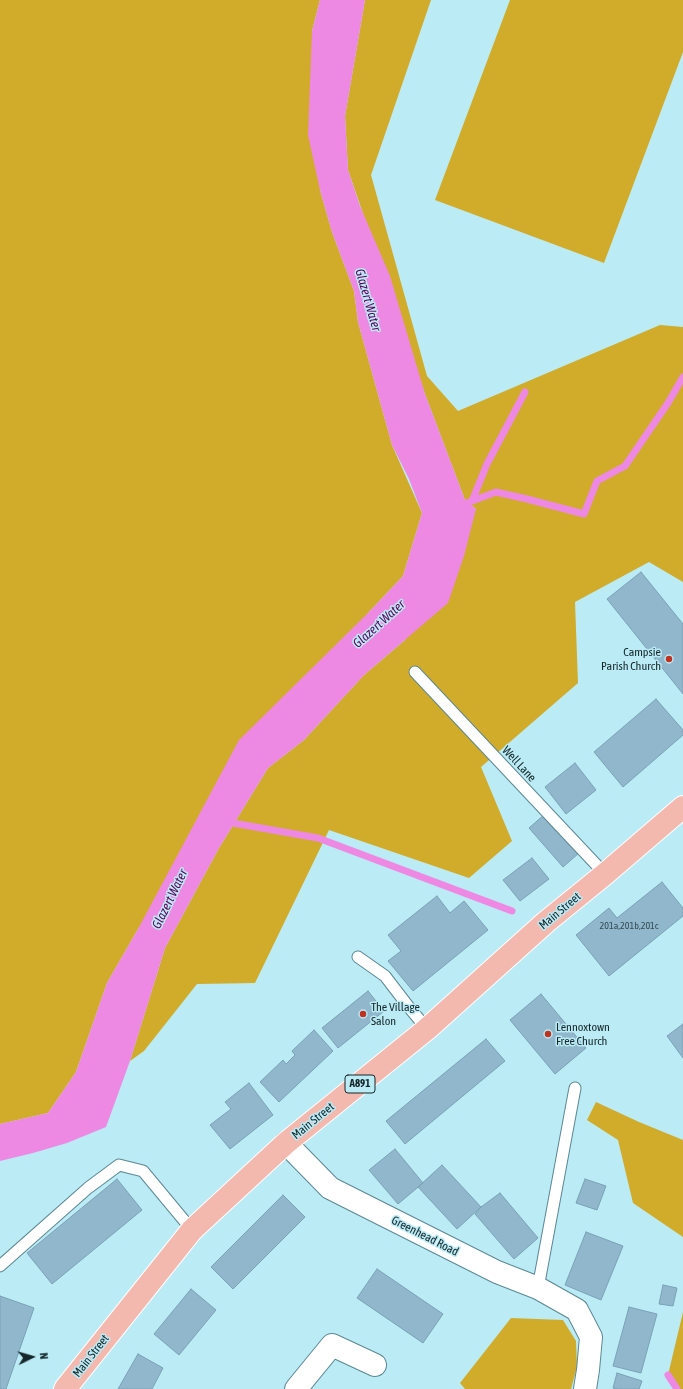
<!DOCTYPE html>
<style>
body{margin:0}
#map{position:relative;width:683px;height:1389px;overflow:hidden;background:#bbebf5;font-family:"Asap Condensed",sans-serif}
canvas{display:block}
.north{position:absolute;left:12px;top:1337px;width:40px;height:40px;-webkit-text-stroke:3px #bbebf5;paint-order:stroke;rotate:85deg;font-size:11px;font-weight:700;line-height:16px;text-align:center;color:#15272b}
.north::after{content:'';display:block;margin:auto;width:14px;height:18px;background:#15272b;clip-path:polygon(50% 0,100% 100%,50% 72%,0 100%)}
</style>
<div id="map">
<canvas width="683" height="1389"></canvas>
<div class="north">N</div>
</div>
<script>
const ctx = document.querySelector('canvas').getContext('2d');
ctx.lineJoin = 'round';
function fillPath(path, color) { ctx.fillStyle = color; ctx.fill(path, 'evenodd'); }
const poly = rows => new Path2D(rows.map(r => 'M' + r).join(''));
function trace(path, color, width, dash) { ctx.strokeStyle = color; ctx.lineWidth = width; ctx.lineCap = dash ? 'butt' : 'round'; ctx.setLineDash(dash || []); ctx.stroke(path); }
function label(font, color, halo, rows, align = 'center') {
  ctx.font = font + ' "Asap Condensed",sans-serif'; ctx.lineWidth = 3; ctx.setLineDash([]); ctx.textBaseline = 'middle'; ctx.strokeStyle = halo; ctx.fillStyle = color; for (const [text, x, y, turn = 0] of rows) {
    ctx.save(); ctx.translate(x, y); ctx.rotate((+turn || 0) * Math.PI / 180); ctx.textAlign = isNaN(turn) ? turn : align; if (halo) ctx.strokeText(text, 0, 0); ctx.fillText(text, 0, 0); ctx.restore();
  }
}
fillPath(poly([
 [0,0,320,0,312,31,320,190,332,232,354,291,358,322,392,445,422,513,403,576,369,612,138,929,107,983,76,1072,48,1113,0,1124],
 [365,0,431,0,371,175,427,376,458,411,660,325,683,327,683,582,649,562,575,602,578,683,481,767,512,841,469,878,329,830,255,983,197,984,144,1051,130,1061,165,948,219,848,268,768,304,740,364,675,405,640,476,509,465,500,425,394,348,170,345,116],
 [510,0,683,0,683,52,604,263,435,200],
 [596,1102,639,1122,683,1140,683,1237,633,1203,618,1140,587,1120],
 [683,1312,683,1389,677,1389,668,1375],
 [511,1318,563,1320,576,1341,577,1367,571,1389,465,1389,460,1383]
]), '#d1ab2a');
fillPath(poly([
 [320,0,365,0,345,116,348,170,360,206,390,276,425,394,465,500,476,509,464,556,448,603,364,675,304,740,268,768,219,848,165,948,130,1061,106,1127,67,1143,33,1153,0,1161,0,1124,48,1113,76,1072,107,983,138,929,239,740,369,612,403,576,422,513,409,479,392,445,358,322,354,291,332,232,320,190,308,135,312,31]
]), '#ee89e3');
trace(poly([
 [472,501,487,464,525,392],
 [459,506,496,492,527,499,584,514,597,481,625,466,668,403,683,377],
 [227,822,318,838,512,911],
 [668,1375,677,1389]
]), '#ee89e3', 7);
const building = poly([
 [641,572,683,624,683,694,607,599,641,572],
 [656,699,683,730,683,735,623,787,594,752,656,699],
 [575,763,596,790,566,814,545,787,575,763],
 [545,814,579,853,563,867,529,828,545,814],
 [532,858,549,879,520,901,503,880,532,858],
 [662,882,683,908,683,916,609,976,576,935,609,908,617,918,662,882],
 [437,896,450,913,464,901,488,930,413,991,388,961,401,951,388,935,437,896],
 [368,991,384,1011,338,1048,322,1028,368,991],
 [541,994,586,1048,555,1074,510,1020,541,994],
 [683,1024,683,1058,667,1036,683,1024],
 [314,1030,333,1051,279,1102,260,1082,283,1060,286,1064,295,1055,292,1051,314,1030],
 [486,1039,505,1061,405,1144,386,1121,486,1039],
 [249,1083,273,1115,230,1149,210,1125,231,1109,225,1102,249,1083],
 [395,1149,423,1183,398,1204,369,1170,395,1149],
 [442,1165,481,1207,457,1229,418,1187,442,1165],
 [117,1179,142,1210,52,1284,27,1253,117,1179],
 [585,1179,606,1186,597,1210,576,1203,585,1179],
 [500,1193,538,1238,514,1259,475,1214,481,1207,500,1193],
 [283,1195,305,1217,233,1289,211,1267,283,1195],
 [586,1232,623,1246,601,1300,565,1285,586,1232],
 [377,1269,443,1314,423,1343,357,1298,377,1269],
 [663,1285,677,1288,673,1306,659,1304,663,1285],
 [191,1289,216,1310,179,1355,154,1334,191,1289],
 [0,1296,34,1308,6,1389,0,1389,0,1296],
 [629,1307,657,1314,641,1373,613,1366,629,1307],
 [138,1354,163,1368,152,1389,118,1389,138,1354],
 [617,1373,642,1381,639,1389,618,1389,613,1388,617,1373]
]);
fillPath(building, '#90b7cc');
trace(building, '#7aa1b5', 1);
const lane = poly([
 [415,672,605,874],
 [358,957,385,976,408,1006,427,1029],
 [0,1266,88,1188,119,1165,143,1171,192,1230],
 [538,1288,575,1088]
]);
const street = poly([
 [286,1143,330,1188,497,1272,538,1288,577,1310,591,1337,588,1370,585,1389],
 [296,1389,332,1345,375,1365]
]);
const primary = poly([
 [65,1389,192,1230,286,1143,427,1029,546,922,605,874,683,807]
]);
trace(lane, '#5b8891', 13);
trace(street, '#5b8891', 24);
trace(primary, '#fff', 24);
trace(lane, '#fff', 11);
trace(street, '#fff', 22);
trace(primary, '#f3b9af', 22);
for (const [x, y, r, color] of [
 [669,659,4,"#bf321f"],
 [363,1014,4,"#bf321f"],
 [548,1034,4,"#bf321f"]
]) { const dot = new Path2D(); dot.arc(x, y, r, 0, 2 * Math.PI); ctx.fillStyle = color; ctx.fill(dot); trace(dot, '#bbebf5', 1.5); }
label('10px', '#344b53', null, [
 ["201a,201b,201c",629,926]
]);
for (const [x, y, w] of [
 [360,1084,30]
]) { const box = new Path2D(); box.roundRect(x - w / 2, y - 9, w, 18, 3); ctx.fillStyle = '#bbebf5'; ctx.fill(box); trace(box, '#15272b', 1); }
label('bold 11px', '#15272b', null, [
 ["A891",360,1084]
]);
label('12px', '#15272b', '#bbebf5', [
 ["Campsie",661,652,"right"],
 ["Parish Church",661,666,"right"],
 ["The Village",371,1007],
 ["Salon",371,1021],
 ["Lennoxtown",556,1027],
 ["Free Church",556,1041]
], 'left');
label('12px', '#15272b', '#bbebf5', [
 ["Well Lane",519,764,47],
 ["Main Street",560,911,-40],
 ["Main Street",313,1121,-39],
 ["Greenhead Road",425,1236,27],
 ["Main Street",91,1356,-52]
]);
label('italic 13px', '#61005c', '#bbebf5', [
 ["Glazert Water",368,300,74],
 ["Glazert Water",379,624,-42],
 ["Glazert Water",170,899,-64]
]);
</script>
